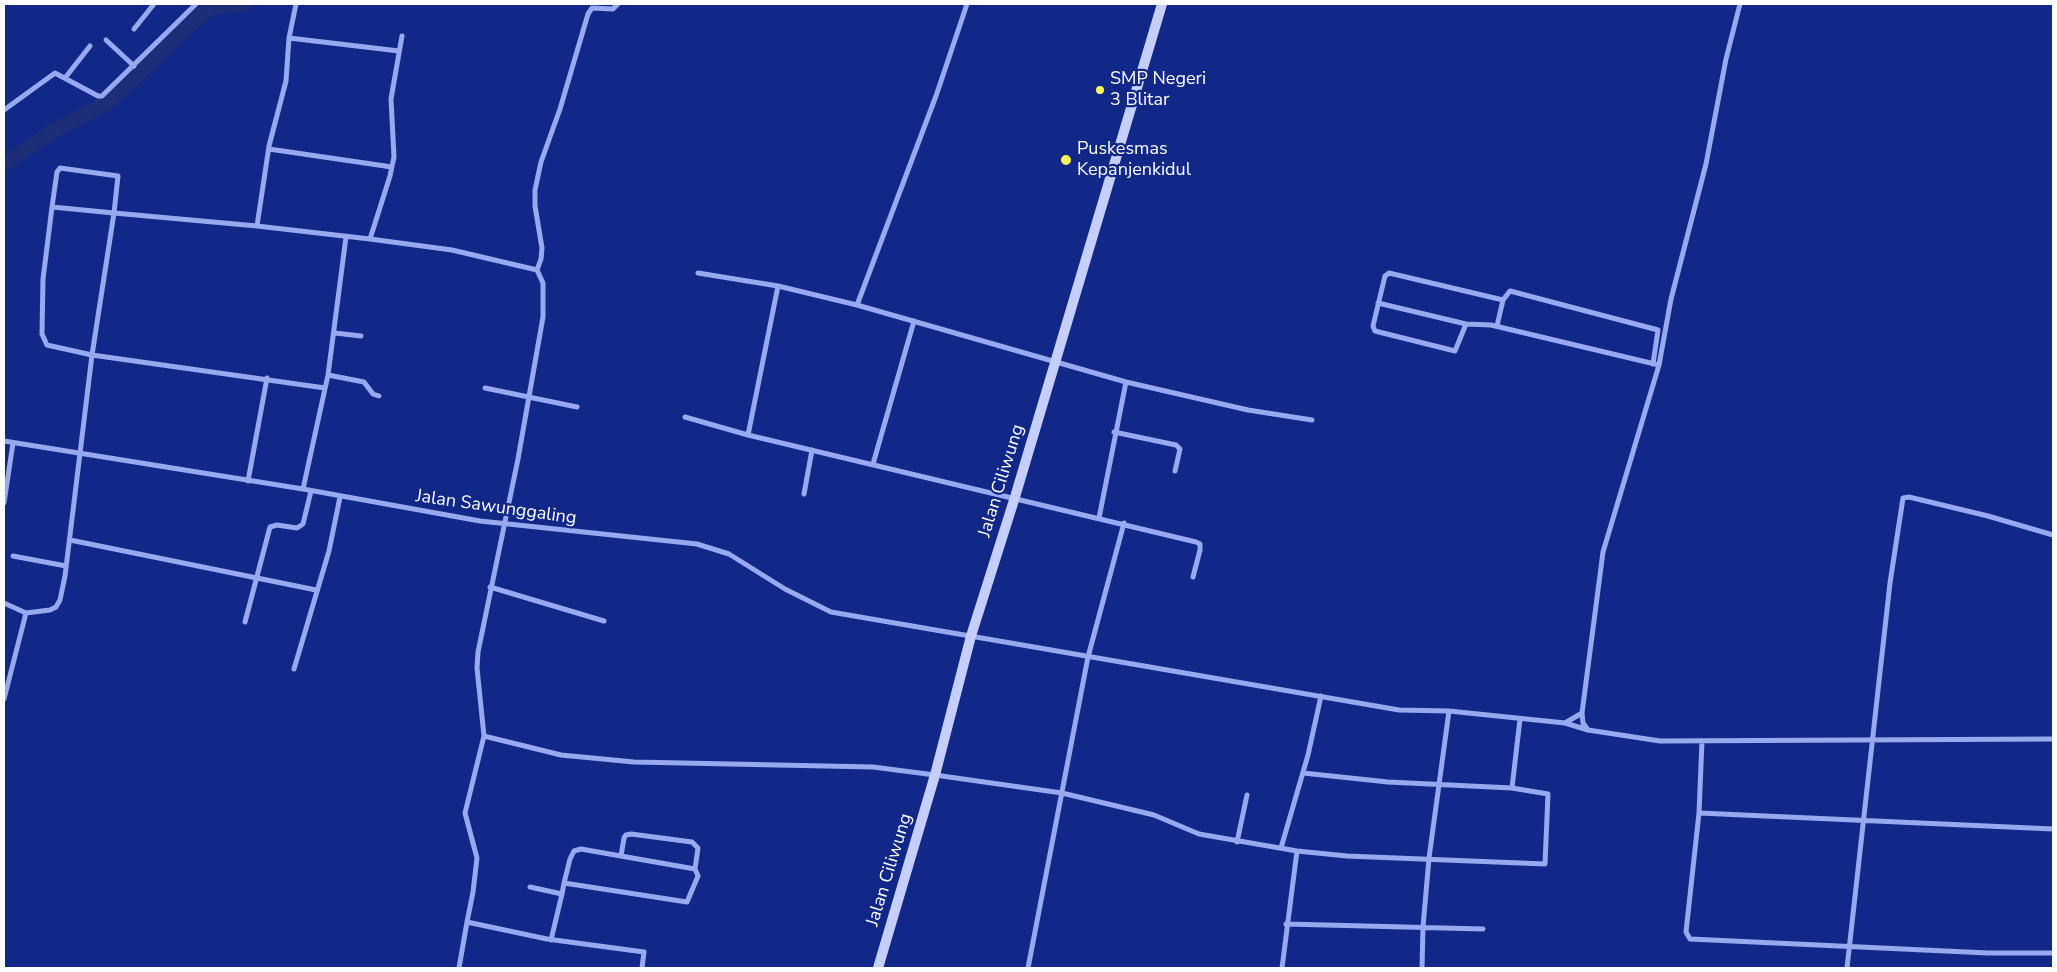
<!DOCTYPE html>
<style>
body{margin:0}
#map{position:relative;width:2057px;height:972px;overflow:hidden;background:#122888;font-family:"Nunito Sans",sans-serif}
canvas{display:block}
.frame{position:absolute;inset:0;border:5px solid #fff;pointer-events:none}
</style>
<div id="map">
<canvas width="2057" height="972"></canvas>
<div class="frame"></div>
</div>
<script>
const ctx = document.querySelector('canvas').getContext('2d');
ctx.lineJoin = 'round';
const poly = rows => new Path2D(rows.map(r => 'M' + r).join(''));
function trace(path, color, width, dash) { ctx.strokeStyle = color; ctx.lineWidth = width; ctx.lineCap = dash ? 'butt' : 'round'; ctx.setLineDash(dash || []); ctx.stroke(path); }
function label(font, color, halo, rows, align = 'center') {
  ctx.font = font + ' "Nunito Sans",sans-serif'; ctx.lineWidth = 4.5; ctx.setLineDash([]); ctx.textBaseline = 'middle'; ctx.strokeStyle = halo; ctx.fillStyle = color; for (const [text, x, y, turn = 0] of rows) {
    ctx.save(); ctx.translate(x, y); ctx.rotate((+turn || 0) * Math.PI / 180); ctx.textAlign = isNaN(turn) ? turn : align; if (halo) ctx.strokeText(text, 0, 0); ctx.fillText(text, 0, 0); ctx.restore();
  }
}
trace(poly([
 [4,164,55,130,103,105,115,96,208,8,244,4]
]), '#1d2d77', 15);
trace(poly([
 [618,4,613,9,592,8,588,14,560,109,541,162,535,190,535,206,542,248,541,259,537,270,543,283,543,317,518,459,478,652,477,668,484,736,561,755,634,762,873,767,935,775,1062,793,1154,815,1199,834,1297,851,1347,856,1545,864,1548,794,1512,788],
 [134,29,154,4],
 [289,38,399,51],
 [106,40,134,66],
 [65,78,90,46],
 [4,110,55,73,98,96,102,96,196,4],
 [269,149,392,167],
 [52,207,57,172,60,168,118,176,114,213,52,207,43,279,42,334,47,345,92,355,325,388],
 [257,226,269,146,286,81,289,38,296,4],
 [370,239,390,176,394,157,391,99,402,36],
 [698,273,778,286,857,305,1126,382,1248,410,1312,420],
 [1378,303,1466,324,1491,325,1659,365],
 [857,305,936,96,967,4],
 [1466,324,1455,351,1375,331,1373,326,1385,276,1389,273,1503,300],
 [1497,326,1503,300,1510,291,1658,330,1653,364],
 [335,333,361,336],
 [328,375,364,382,373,394,379,396],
 [485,388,577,407],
 [685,417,748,435,1196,542,1200,544,1200,550,1193,577],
 [1114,432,1176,445,1180,449,1175,471],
 [748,435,778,286],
 [4,441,303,489,480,521,697,544,729,554,785,589,831,612,1399,710,1449,711,1565,723,1588,730,1660,741,2053,739],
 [873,464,914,321],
 [248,481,267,378],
 [303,489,328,375,346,237],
 [804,494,812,450],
 [4,503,13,443],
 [1099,518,1126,382],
 [70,540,316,590],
 [13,556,66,566],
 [490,587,604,621],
 [4,603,26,613],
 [26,613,50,610,56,607,60,600,65,576,92,355,114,213,257,226,370,239,452,250,537,270],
 [245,622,270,527,277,525,297,528,303,524,311,491],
 [294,669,329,551,340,497],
 [4,699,26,613],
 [1565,723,1582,713],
 [1588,730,1583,723,1582,713,1603,552,1659,365,1671,299,1706,164,1726,59,1740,4],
 [484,736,465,813,477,858,473,892,467,922,547,939,644,952,642,968],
 [1702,741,1699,813,1686,932,1690,939,1988,953,2053,953],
 [1303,773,1388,782,1512,788,1520,719],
 [1699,813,2053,829],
 [1237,842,1247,795],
 [1281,848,1308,755,1321,696],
 [621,856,624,838,626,835,631,834,692,842,698,848,695,869],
 [530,887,562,894],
 [1286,924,1483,929],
 [551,940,562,894,564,883,570,859,574,851,581,849,695,869,698,876,687,902,564,883],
 [459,968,467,922],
 [1028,968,1088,657,1124,523],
 [1282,968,1297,851],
 [1422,968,1423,927,1429,858,1449,711],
 [1847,968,1890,583,1903,498,1909,497,1988,516,2053,535]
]), '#98a9f0', 5);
trace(poly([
 [878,968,935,775,971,636,1015,497,1162,4]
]), '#c6cffb', 10);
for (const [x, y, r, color] of [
 [1100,90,5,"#fff957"],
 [1066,160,6,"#fff957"]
]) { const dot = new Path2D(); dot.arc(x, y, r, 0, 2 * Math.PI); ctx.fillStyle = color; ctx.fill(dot); trace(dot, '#122888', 2); }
label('18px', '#fff', '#122888', [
 ["SMP Negeri",1110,80],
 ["3 Blitar",1110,101],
 ["Puskesmas",1077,150],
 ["Kepanjenkidul",1077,171]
], 'left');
label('18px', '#fff', '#122888', [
 ["Jalan Ciliwung",1002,481,-73],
 ["Jalan Sawunggaling",496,508,8],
 ["Jalan Ciliwung",890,870,-73]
]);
</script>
